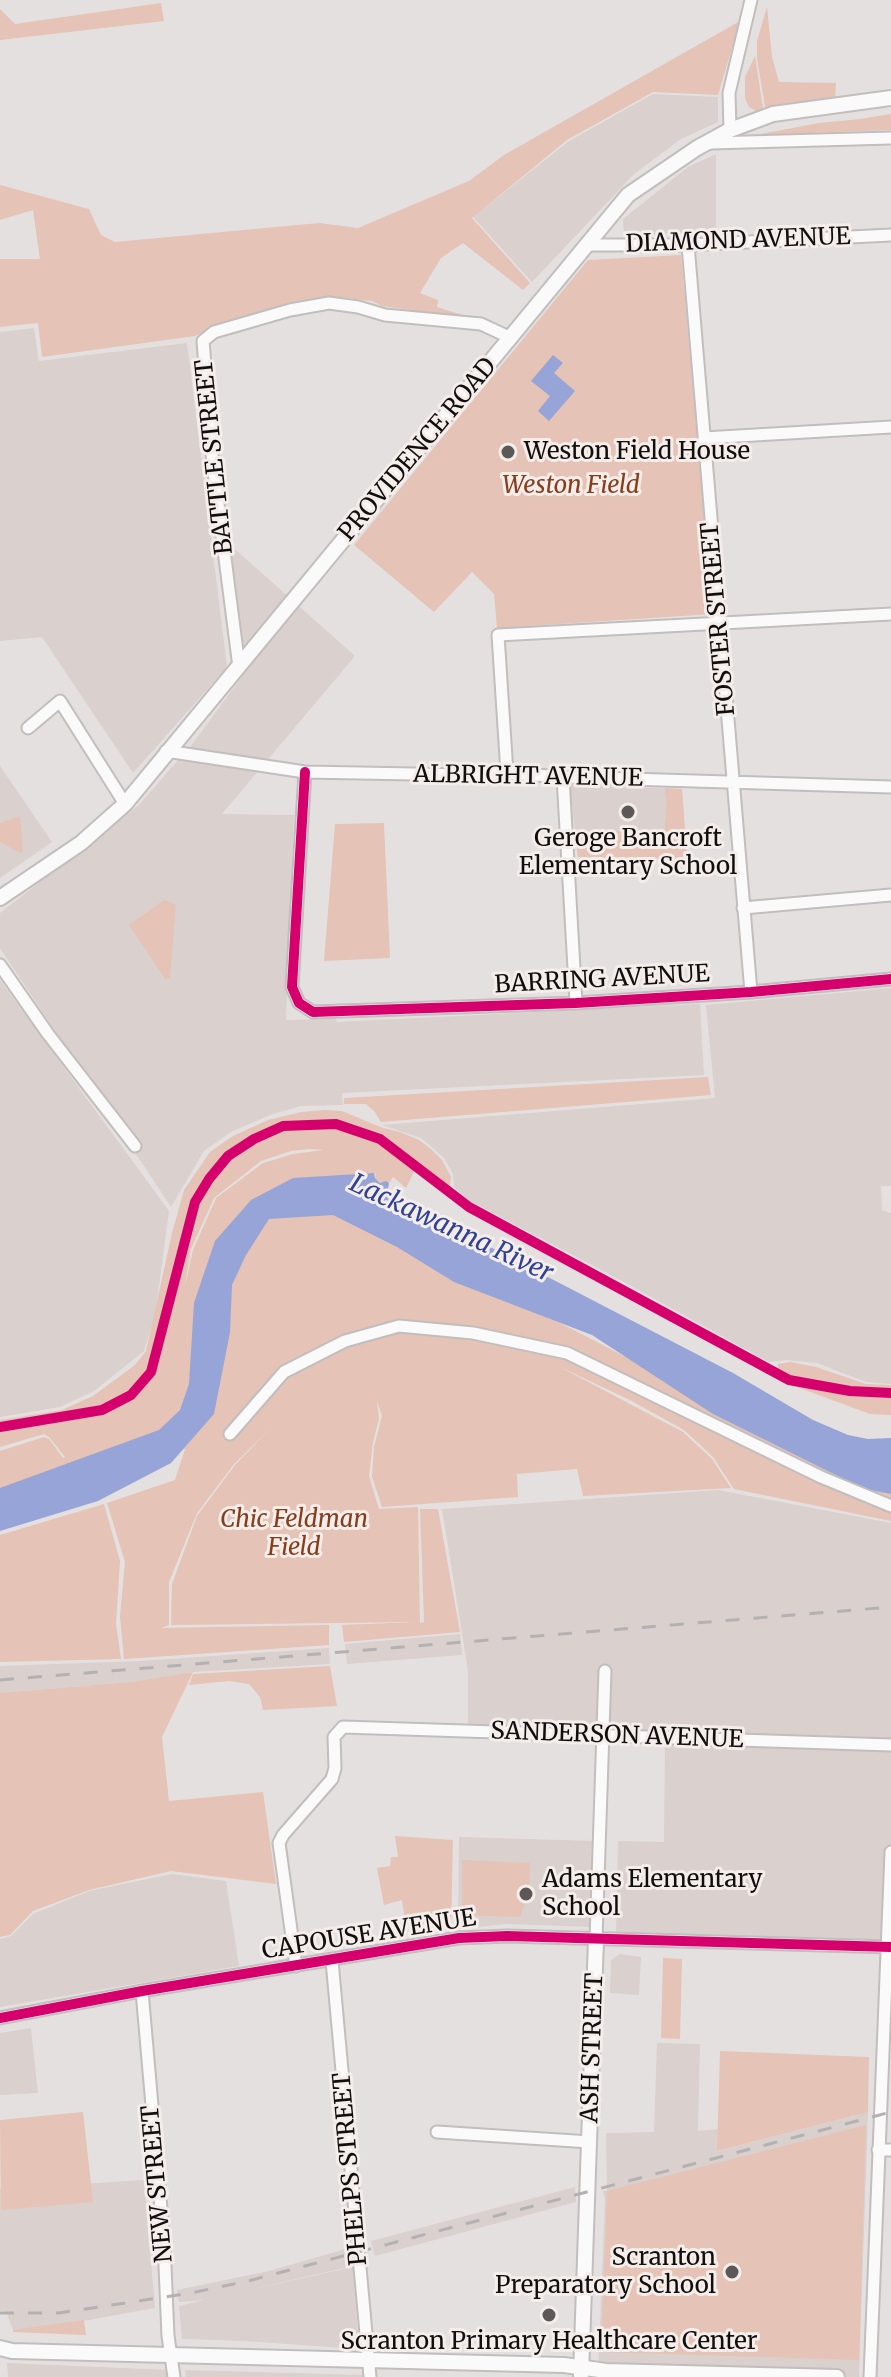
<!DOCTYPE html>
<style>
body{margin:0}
canvas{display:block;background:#e4e0df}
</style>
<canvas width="891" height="2377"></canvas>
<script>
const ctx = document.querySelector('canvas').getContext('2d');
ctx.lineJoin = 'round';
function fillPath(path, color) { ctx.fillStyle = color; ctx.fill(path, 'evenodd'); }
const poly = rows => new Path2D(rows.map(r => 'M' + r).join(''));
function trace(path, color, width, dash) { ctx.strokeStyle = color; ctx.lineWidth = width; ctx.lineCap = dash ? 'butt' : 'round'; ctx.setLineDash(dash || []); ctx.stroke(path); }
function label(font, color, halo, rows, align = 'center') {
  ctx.font = font + ' Merriweather,serif'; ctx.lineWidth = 6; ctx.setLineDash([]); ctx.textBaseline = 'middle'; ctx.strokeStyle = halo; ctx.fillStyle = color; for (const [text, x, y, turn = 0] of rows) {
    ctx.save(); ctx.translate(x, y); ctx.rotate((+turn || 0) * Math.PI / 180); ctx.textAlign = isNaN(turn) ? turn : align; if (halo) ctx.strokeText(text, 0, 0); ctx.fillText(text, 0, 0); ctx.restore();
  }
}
fillPath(poly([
 [653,94,718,97,718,122,681,139,634,174,532,282,473,217,569,141],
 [716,154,716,232,638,236,624,235,623,219,688,167],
 [34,328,39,361,187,343,227,667,133,773,42,637,0,641,0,332],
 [228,543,355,656,222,814,294,815,286,1020,336,1019,337,1022,700,1004,704,1075,342,1093,343,1105,301,1106,270,1115,231,1132,204,1151,171,1207,0,948,0,913,139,805,193,743,243,675],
 [0,766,52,842,0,878],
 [570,785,682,789,687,859,578,857],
 [0,980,169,1211,155,1315,144,1351,94,1391,60,1407,0,1417],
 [891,988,891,1186,881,1186,882,1210,891,1213,891,1384,866,1382,817,1363,787,1360,769,1362,622,1281,470,1201,454,1187,453,1174,444,1158,433,1148,421,1138,382,1125,715,1098,706,1005],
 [718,1490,891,1523,891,1940,616,1934,618,1841,664,1842,665,1733,468,1727,468,1670,442,1509],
 [460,1634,462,1655,347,1664,345,1644],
 [329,1648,330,1664,193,1672,131,1682,0,1693,0,1666,140,1661],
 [459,1837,595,1841,593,1927,506,1924,458,1929],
 [172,1874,226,1881,239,1966,0,2007,0,1939,11,1936,33,1914,89,1891],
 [620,1954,641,1957,639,1995,610,1993,611,1960],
 [31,2028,38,2093,0,2095,0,2033],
 [657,2043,700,2044,698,2131,718,2129,718,2151,868,2112,859,2377,598,2377,605,2199,603,2191,607,2191,606,2133,654,2132],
 [144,2180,155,2308,55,2326,13,2330,6,2311,0,2311,0,2189],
 [575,2187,576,2202,375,2256,371,2241],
 [349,2248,353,2266,235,2293,353,2267,359,2349,244,2341,182,2339,179,2306,204,2300,179,2302,177,2290,269,2271],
 [7,2363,169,2370,170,2377,8,2377],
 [185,2370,362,2375,363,2377,186,2377]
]), '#dad0cd');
fillPath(poly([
 [161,3,164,21,0,40,0,9,15,24],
 [767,7,772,57,779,82,836,83,835,98,765,107,757,58,757,41],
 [740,21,718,95,653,92,567,140,472,218,530,283,523,290,463,243,441,258,420,293,438,300,437,307,475,319,382,306,372,301,330,296,288,303,230,320,195,336,42,357,38,323,0,327,0,259,40,259,33,210,0,220,0,185,89,209,101,235,115,242,319,223,358,228,469,181,504,155],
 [755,56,763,108,756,111,749,107,745,98,745,77],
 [891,114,891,130,755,135,819,123,860,119],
 [681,255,713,614,497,628,494,594,472,572,434,612,354,545,588,260],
 [665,788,682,789,687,859,578,857,575,834,588,834,588,846,603,846,604,833,607,831,647,832,647,847,663,848,667,799,665,796],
 [20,816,23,851,21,853,0,842,0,823],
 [384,823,390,958,324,961,335,824],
 [164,900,176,905,170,977,166,980,129,925],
 [708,1077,711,1095,381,1122,375,1112,366,1104,344,1104,344,1098],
 [325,1110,342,1111,383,1128,400,1132,419,1140,431,1149,442,1160,451,1177,450,1186,417,1166,406,1188,393,1177,389,1183,386,1181,381,1183,375,1178,376,1175,374,1173,358,1177,537,1311,755,1424,891,1482,891,1521,734,1489,713,1457,684,1430,630,1400,558,1366,683,1432,712,1459,731,1488,583,1496,577,1469,517,1474,518,1497,382,1507,372,1477,374,1447,382,1416,377,1400,379,1419,373,1442,369,1476,379,1509,418,1507,420,1623,424,1622,420,1509,438,1509,460,1632,344,1642,342,1625,417,1622,171,1625,172,1584,197,1516,235,1465,270,1429,234,1464,197,1513,169,1582,169,1625,161,1628,329,1625,329,1645,124,1659,120,1617,125,1562,107,1503,175,1480,185,1449,178,1448,0,1496,0,1451,44,1437,49,1439,63,1458,65,1457,49,1437,44,1434,0,1447,0,1420,62,1410,93,1396,135,1365,146,1351,172,1233,184,1190,210,1152,233,1136,268,1120,301,1112],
 [310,1149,324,1150,293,1154,263,1163,216,1198,193,1250,184,1290,191,1249,214,1198,261,1161,291,1151],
 [790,1362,816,1367,866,1384,891,1385,891,1415,870,1414,786,1383,788,1377,777,1371,778,1364],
 [104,1504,120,1561,116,1624,121,1659,0,1662,0,1535],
 [330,1666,337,1706,263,1710,260,1697,249,1684,229,1681,189,1685,193,1674],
 [193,1672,162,1737,169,1801,263,1792,276,1884,171,1871,89,1890,33,1911,10,1935,0,1937,0,1693,131,1682],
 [395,1836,453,1840,451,1928,426,1933,421,1916,405,1920,402,1900,384,1905,377,1868,390,1866,391,1857,398,1857],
 [462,1860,530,1863,529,1891,520,1917,462,1915],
 [663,1958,682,1959,680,2039,661,2038],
 [720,2051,869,2057,868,2112,717,2151],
 [83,2112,93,2202,1,2210,0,2120],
 [866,2125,859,2360,601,2352,607,2191],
 [84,2320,86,2335,13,2332,13,2330]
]), '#e5c3b6');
fillPath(poly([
 [553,355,563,363,554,373,575,391,549,421,538,411,550,396,531,381],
 [374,1173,375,1178,380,1183,386,1181,389,1183,388,1189,436,1219,733,1373,813,1420,848,1435,868,1439,891,1438,891,1494,864,1489,713,1414,592,1335,454,1282,397,1247,333,1215,269,1219,246,1255,232,1285,230,1332,214,1414,171,1463,98,1501,0,1531,0,1488,159,1430,180,1410,189,1384,194,1303,215,1241,251,1200,293,1178]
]), '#96a4d7');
const street = poly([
 [730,130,729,93,751,0],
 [711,143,891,138],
 [586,245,688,245,891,235],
 [688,245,751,992],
 [704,438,891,427],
 [239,667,213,465,203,341,214,332,290,310,329,303,358,307,385,315,481,324,511,338],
 [28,728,60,701,125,804],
 [166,751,305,772,468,775,507,773,563,777,891,787],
 [305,772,292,987,299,1003,313,1012,576,1003,751,992,891,979],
 [507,773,498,635,891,614],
 [563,777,576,1003],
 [743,908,891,895],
 [0,965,48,1034,135,1146],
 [230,1434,284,1372,345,1341,399,1326,473,1333,567,1353,821,1477,891,1506],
 [596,1939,605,1671],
 [332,1961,370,2377],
 [296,1966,279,1843,283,1835,332,1779,335,1768,334,1737,343,1727,891,1745],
 [142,1991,164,2243,168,2336,174,2377],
 [0,2018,142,1991,459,1938,507,1936,891,1947],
 [437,2132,590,2142],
 [878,2150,891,2150],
 [870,2377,891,1852]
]);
const secondary = poly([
 [0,898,81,843,125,804,628,195,697,148,730,130,773,114,891,98],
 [0,2348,12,2351,564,2365,606,2371,837,2377],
 [581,2375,596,1939]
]);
trace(street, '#c1bebd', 15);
trace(secondary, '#c1bebd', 18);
trace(street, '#fbfafa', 11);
trace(secondary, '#fbfafa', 14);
trace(poly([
 [0,1680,891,1607],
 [0,2313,59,2313,191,2293,248,2281,891,2112]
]), '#b3b1b1', 3, [14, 14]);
trace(poly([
 [305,772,292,987,299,1003,313,1012,576,1003,751,992,891,979],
 [0,1427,102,1410,131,1395,151,1372,195,1202,209,1179,228,1156,254,1139,283,1126,336,1124,380,1139,469,1207,789,1380,850,1391,891,1393],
 [0,2018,142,1991,459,1938,507,1936,891,1947]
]), '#d6006c', 10);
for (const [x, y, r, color] of [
 [508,452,8,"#5b5857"],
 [628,812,8,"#5b5857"],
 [526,1894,8,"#5b5857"],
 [732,2272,8,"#5b5857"],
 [549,2315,8,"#5b5857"]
]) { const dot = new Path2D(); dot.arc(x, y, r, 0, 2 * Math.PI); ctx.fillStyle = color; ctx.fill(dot); trace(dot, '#f4edea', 3); }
label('24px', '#110f0e', '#f4edea', [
 ["DIAMOND AVENUE",738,241,-2],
 ["PROVIDENCE ROAD",418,450,-50],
 ["BATTLE STREET",215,457,-96],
 ["FOSTER STREET",719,619,-95],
 ["ALBRIGHT AVENUE",528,777,1],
 ["BARRING AVENUE",602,980,-3],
 ["SANDERSON AVENUE",617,1736,2],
 ["CAPOUSE AVENUE",369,1935,-9],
 ["ASH STREET",593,2048,-88],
 ["PHELPS STREET",351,2169,-95],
 ["NEW STREET",158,2184,-95]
]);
label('24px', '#110f0e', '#f4edea', [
 ["Weston Field House",524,452],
 ["Geroge Bancroft",628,839,"center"],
 ["Elementary School",628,867,"center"],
 ["Adams Elementary",542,1880],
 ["School",542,1908],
 ["Scranton",716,2258,"right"],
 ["Preparatory School",716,2286,"right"],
 ["Scranton Primary Healthcare Center",549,2342,"center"]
], 'left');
label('italic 24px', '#873c1b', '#f4edea', [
 ["Weston Field",571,486],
 ["Chic Feldman",294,1520],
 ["Field",294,1548]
]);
label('italic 26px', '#2f4297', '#f4edea', [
 ["Lackawanna River",451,1229,25]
]);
</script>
